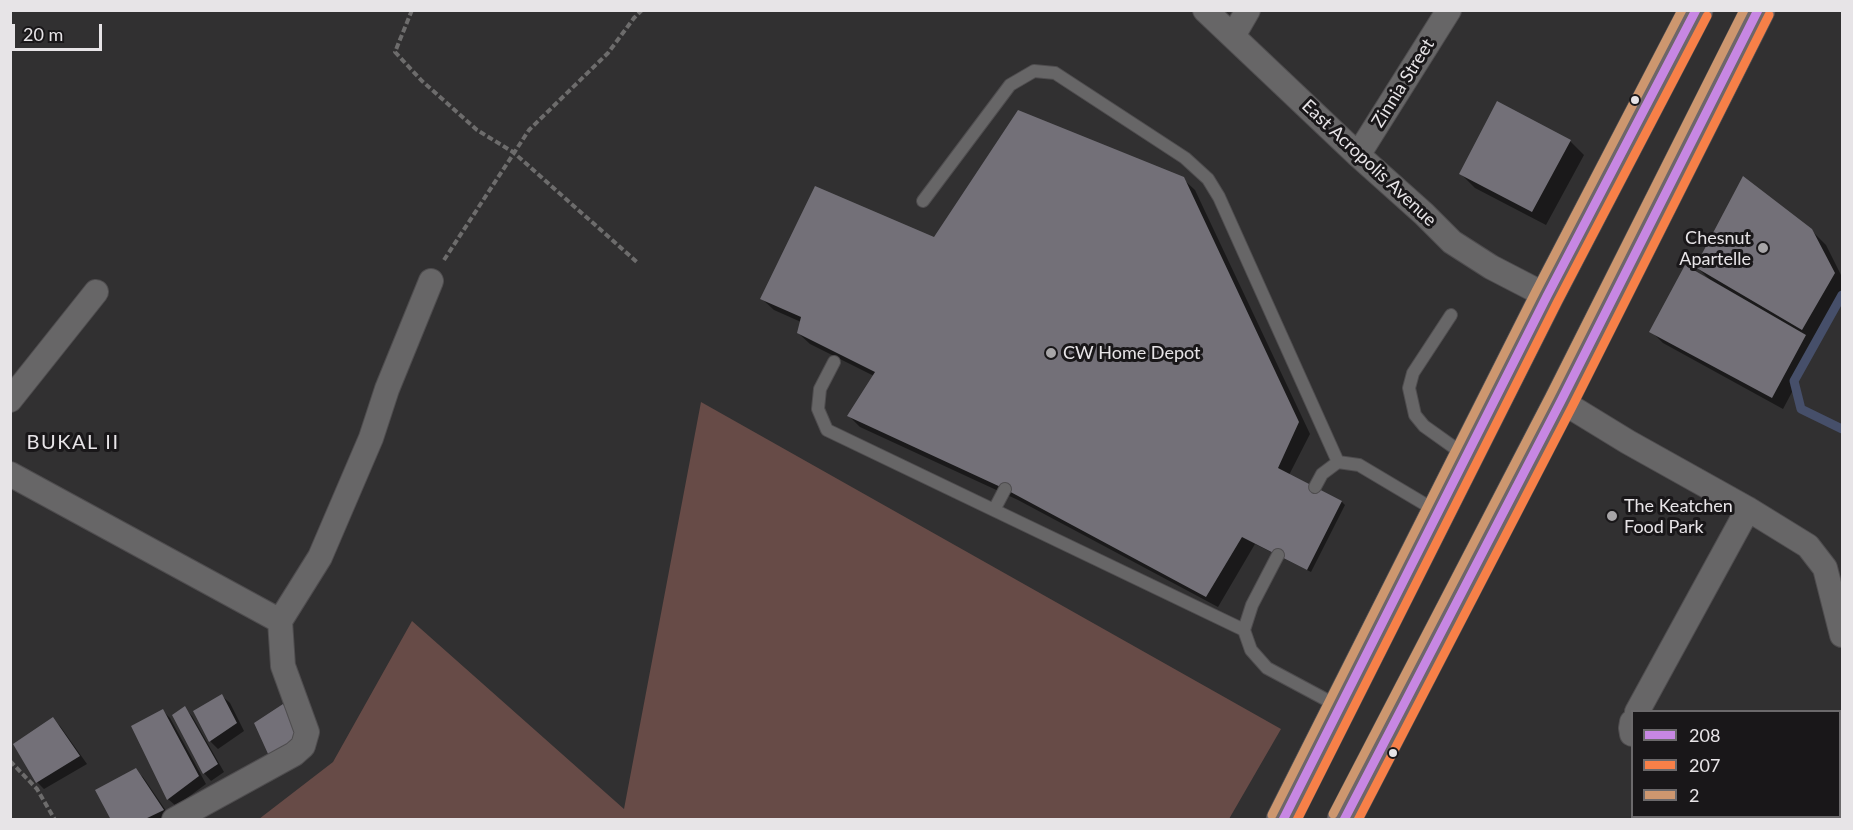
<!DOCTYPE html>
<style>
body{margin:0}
#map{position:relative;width:1853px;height:830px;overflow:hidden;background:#313031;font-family:Lato,sans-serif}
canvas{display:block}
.frame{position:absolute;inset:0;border:12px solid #e7e4e7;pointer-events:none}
.legend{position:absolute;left:1631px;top:710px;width:210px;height:108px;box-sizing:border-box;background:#191719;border:2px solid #6b696b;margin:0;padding:8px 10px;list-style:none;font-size:18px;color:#e7e4e7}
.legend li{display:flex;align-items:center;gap:12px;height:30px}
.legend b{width:30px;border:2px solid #6b696b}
.scale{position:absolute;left:12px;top:24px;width:90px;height:27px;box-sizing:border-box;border:3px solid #e7e4e7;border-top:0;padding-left:8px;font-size:18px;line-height:21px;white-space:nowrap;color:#e7e4e7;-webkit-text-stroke:4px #191719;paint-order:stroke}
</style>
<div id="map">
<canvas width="1853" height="830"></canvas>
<div class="frame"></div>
<ul class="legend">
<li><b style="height:8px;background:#c787e3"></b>208</li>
<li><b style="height:8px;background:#f78048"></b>207</li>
<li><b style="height:8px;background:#cd976f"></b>2</li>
</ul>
<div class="scale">20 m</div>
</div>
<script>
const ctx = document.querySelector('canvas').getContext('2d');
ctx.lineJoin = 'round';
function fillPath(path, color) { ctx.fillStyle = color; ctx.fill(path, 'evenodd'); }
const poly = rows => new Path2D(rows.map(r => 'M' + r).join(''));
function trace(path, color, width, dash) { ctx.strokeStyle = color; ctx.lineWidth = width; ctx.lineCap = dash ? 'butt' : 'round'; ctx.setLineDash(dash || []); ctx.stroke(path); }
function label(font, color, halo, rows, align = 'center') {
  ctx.font = font + ' Lato,sans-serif'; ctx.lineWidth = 6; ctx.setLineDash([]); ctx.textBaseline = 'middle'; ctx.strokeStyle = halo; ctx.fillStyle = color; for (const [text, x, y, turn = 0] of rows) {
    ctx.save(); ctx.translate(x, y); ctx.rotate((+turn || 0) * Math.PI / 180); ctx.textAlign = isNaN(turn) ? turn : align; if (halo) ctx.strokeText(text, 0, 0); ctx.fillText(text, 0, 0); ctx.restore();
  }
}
fillPath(poly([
 [701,402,1281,729,1229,819,259,819,333,762,412,621,624,809]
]), '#674b47');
fillPath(poly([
 [1570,141,1584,155,1546,225,1475,188,1460,173],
 [1183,179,1195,190,1310,434,1289,475,1342,502,1345,505,1311,572,1255,544,1218,607,1018,500,860,427,849,416,874,376,810,344,798,333,801,322,774,310,762,299,935,239],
 [1811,230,1826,245,1842,277,1842,298,1815,346,1816,347,1783,409,1663,343,1651,331,1709,279,1697,267],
 [222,696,230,703,244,731,218,749,211,742,195,711],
 [184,708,192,716,224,772,211,781,204,773],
 [163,711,170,718,206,784,176,806,168,799],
 [52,719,60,726,87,764,44,789,37,782],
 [135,770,143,777,171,818,167,820,112,820]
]), '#0007');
trace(poly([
 [1842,295,1794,381,1801,409,1842,429]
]), '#464f6a', 9);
fillPath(poly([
 [1497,101,1571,140,1532,212,1459,174],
 [1018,110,1184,177,1299,422,1278,468,1342,501,1307,570,1242,537,1206,597,1005,489,847,416,875,372,797,333,801,317,760,299,815,186,934,237],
 [1743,176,1812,229,1835,273,1802,330,1695,267],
 [1685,265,1806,335,1772,398,1649,332],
 [222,694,237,723,209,742,193,711],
 [283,704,302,736,269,756,254,723],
 [185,706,218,764,203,774,172,715],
 [163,709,199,776,167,800,131,726],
 [53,717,80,756,36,783,13,744],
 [136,768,164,810,143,820,111,820,95,790]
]), '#737078');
const lane = poly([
 [923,201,1010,85,1034,71,1055,73,1185,158,1208,179,1219,197,1338,462],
 [1451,315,1413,373,1409,388,1415,415,1424,426,1466,456],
 [834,362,820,389,818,409,827,430,1244,630],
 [1315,487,1322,474,1338,462,1359,465,1438,512],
 [994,510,1005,489],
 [1278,555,1252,605,1244,630,1251,650,1267,668,1338,706]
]);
const street = poly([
 [1205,10,1358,155,1424,214,1452,242,1491,267,1547,296],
 [1233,36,1248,10],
 [1358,155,1449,10],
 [10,400,96,292],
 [1561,401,1628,442,1748,509,1808,546,1825,568,1842,635],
 [10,474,280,621,283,666,307,732,303,746,294,754,174,820],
 [280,621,320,557,371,438,387,389,431,281],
 [1637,712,1748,509],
 [1632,722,1631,728,1632,734],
 [1840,778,1842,778]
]);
const primary = poly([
 [1283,820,1547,296,1696,10],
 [1344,820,1561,401,1758,10]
]);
trace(lane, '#4f4d4f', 14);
trace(street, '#4f4d4f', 26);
trace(primary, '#4f4d4f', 35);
trace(poly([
 [412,10,395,52,422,81,477,130,513,152,638,263],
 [444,260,529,130,608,53,634,18,642,10],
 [10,761,37,789,55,820]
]), '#6d6c6c', 4, [6, 3]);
trace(lane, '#676667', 12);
trace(street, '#676667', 24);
trace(primary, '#6d6669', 33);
trace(poly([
 [1283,820,1547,296,1696,10],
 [1344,820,1561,401,1758,10]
]), '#c787e3', 9);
trace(poly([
 [1297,820,1558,301,1707,16],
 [1358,820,1572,407,1769,15]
]), '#f78048', 9);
trace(poly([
 [1333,814,1550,396,1744,10],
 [1272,815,1536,291,1682,10]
]), '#cd976f', 9);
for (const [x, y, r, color] of [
 [1635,100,5,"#e7e4e7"],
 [1763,248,6,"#a7a5a7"],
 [1051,353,6,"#a7a5a7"],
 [1612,516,6,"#a7a5a7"],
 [1393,753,5,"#e7e4e7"]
]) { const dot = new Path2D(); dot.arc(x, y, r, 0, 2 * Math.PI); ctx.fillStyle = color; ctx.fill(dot); trace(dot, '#191719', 2); }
label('18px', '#e7e4e7', '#191719', [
 ["Zinnia Street",1403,83,-58],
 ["East Acropolis Avenue",1369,163,43]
]);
label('18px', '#e7e4e7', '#191719', [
 ["Chesnut",1751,238,"right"],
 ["Apartelle",1751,259,"right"],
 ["CW Home Depot",1063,353],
 ["The Keatchen",1624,506],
 ["Food Park",1624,527]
], 'left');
ctx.letterSpacing = '1.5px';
label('20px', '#e7e4e7', '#191719', [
 ["BUKAL II",73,443]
]);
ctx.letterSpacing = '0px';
</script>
